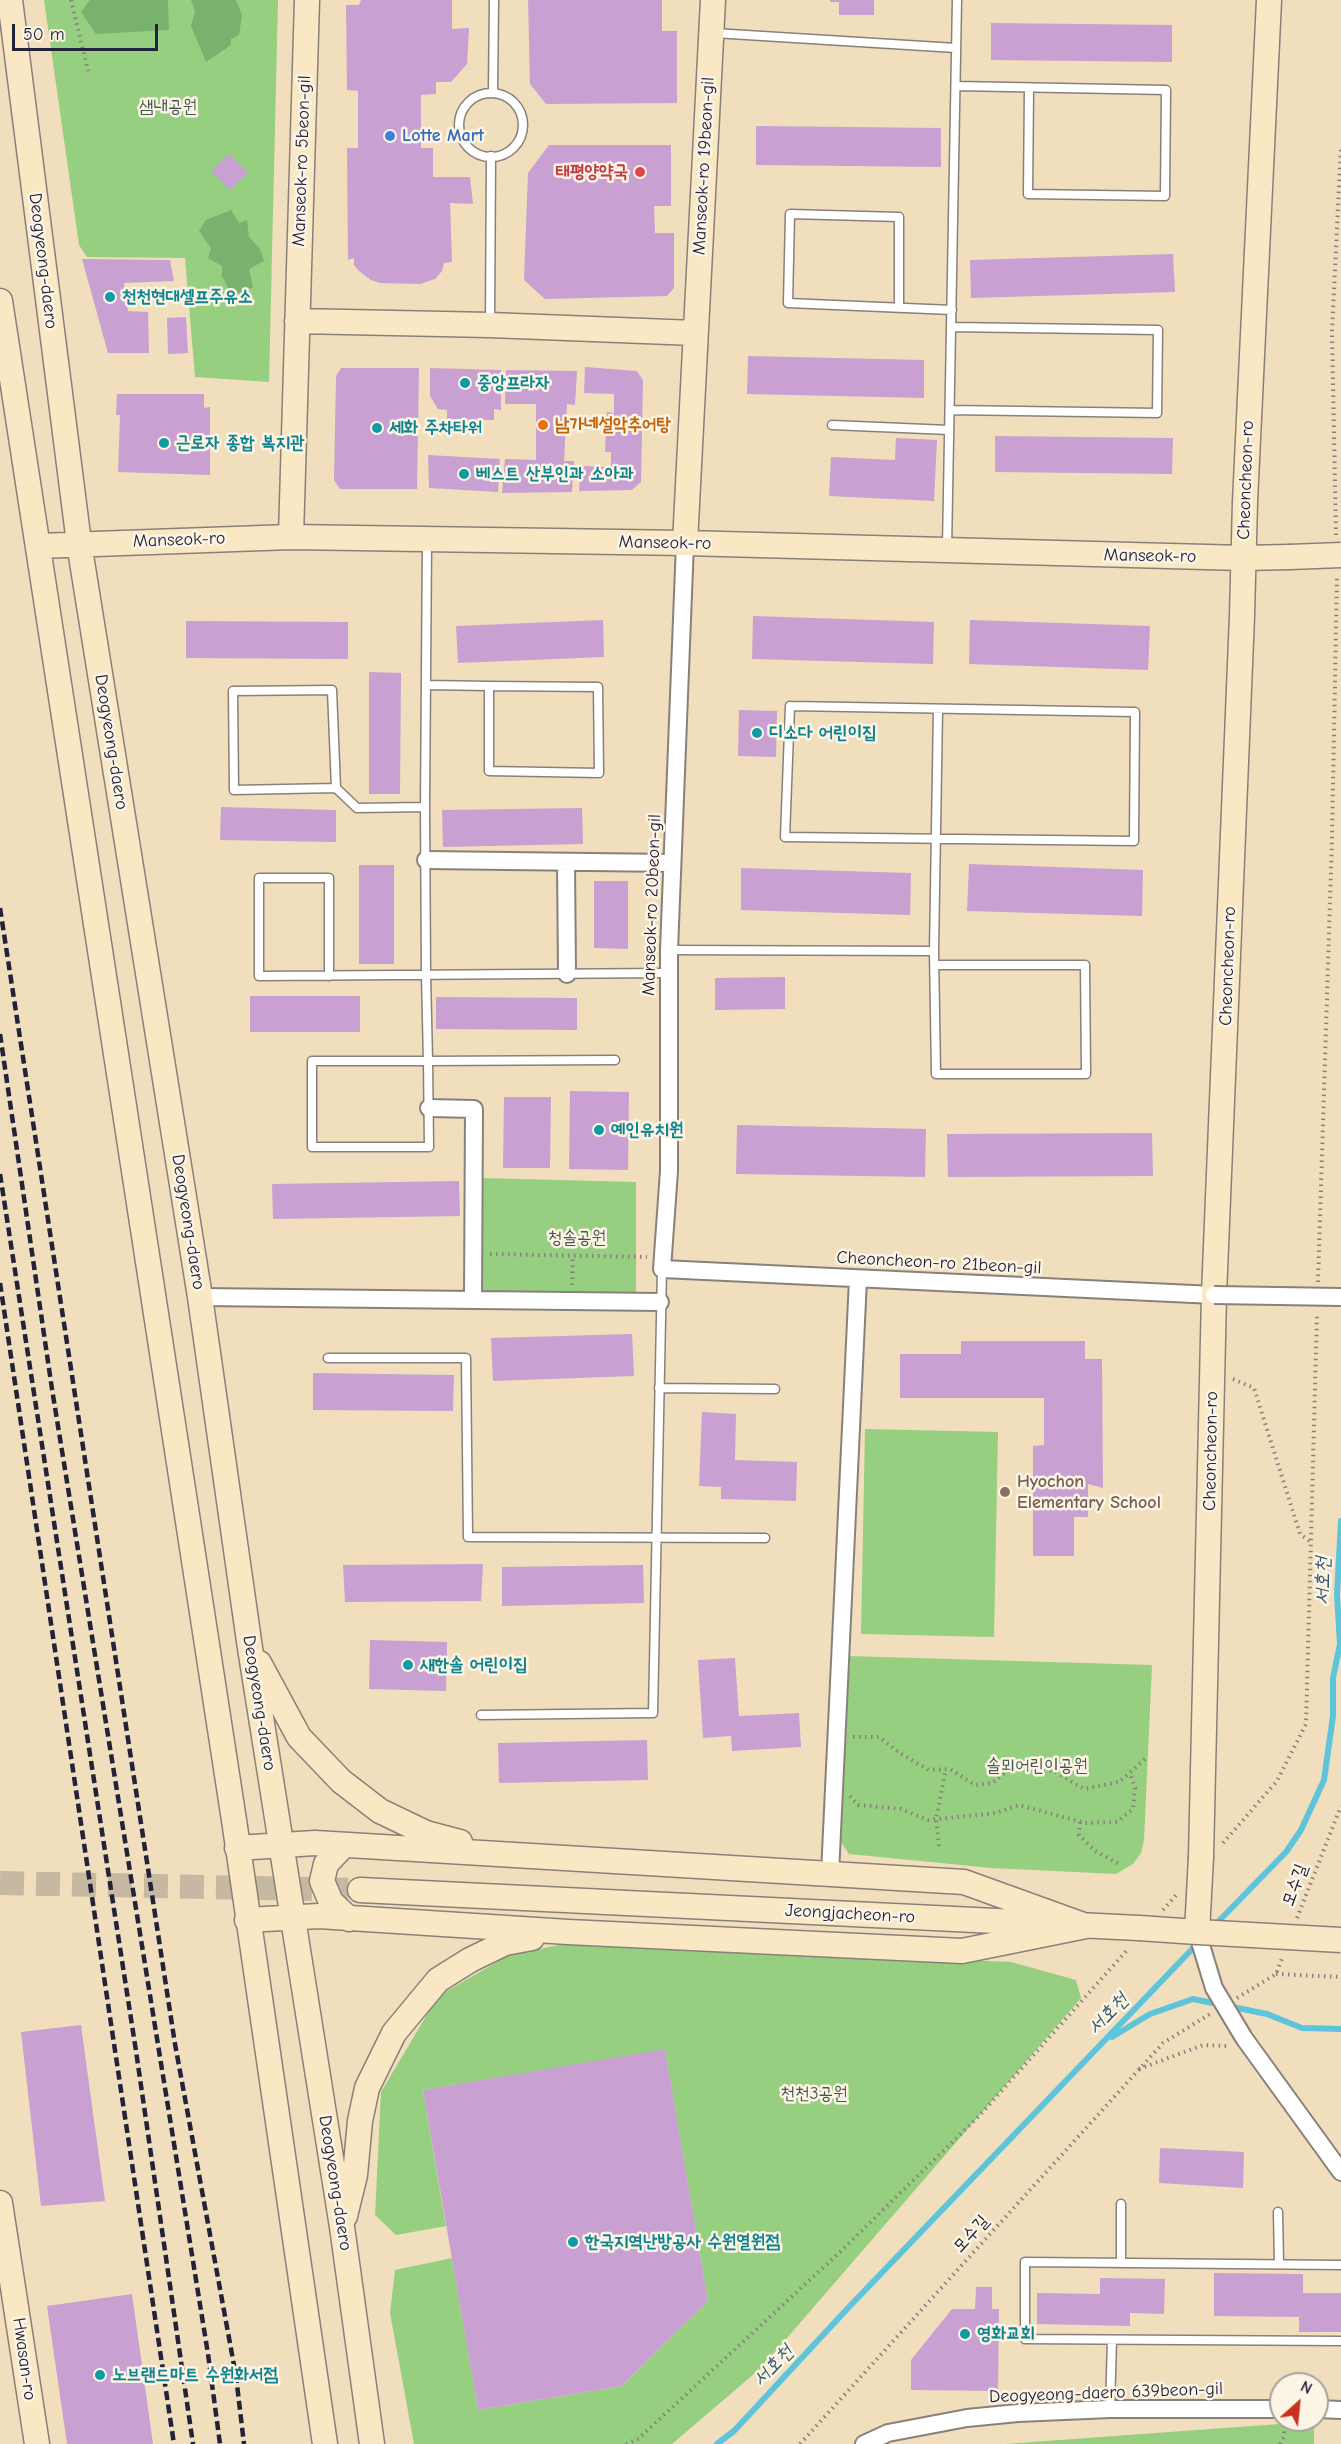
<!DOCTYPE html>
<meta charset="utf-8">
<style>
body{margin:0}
#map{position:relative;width:1341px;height:2444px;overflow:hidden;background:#f0debc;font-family:"Comic Neue",sans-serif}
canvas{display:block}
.north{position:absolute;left:1269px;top:2372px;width:60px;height:60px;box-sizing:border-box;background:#fcf5e5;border:2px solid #a5a1a1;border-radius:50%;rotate:27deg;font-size:16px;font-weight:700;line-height:24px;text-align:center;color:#22223b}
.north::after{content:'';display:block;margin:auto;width:21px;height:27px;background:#c8321e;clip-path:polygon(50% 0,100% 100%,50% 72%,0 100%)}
.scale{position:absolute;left:12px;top:24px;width:146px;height:27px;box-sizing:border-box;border:3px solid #22223b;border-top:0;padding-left:8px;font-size:18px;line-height:21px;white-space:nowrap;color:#22223b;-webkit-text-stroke:4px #fcf5e5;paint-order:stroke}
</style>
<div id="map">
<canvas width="1341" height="2444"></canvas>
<div class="north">N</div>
<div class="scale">50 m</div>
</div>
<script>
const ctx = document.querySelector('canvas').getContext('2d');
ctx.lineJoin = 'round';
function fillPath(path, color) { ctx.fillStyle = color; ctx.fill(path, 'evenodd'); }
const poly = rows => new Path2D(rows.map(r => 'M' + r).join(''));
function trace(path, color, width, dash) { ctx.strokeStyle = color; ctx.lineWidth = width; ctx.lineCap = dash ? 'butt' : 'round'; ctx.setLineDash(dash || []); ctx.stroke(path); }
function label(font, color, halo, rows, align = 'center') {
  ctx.font = font + ' "Comic Neue","Poor Story",sans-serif'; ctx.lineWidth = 5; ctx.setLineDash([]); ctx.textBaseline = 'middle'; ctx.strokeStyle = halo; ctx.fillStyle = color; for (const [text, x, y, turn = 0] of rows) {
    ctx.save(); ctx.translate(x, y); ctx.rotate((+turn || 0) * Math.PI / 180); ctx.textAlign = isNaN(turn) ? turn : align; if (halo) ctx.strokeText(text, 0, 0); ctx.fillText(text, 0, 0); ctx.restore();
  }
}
fillPath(poly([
 [44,0,278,0,269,382,195,377,185,258,87,257,79,245],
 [480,1178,636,1182,636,1298,476,1295],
 [865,1429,998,1432,994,1637,861,1634],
 [848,1656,1152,1665,1144,1840,1141,1853,1133,1864,1116,1874,991,1868,849,1854,837,1836],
 [569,1943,1011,1962,1076,1980,1081,1998,761,2368,672,2444,414,2444,390,2313,395,2270,452,2258,478,2410,622,2386,708,2301,665,2050,423,2090,446,2226,396,2235,375,2215,381,2092,438,1996,509,1955],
 [1314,2422,1314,2444,1005,2444,1293,2423]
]), '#97cf81');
fillPath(poly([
 [90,0,168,0,169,30,96,34,81,12],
 [191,0,236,0,242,15,239,35,231,39,231,45,206,62,191,26,195,11],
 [231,210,239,223,247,220,249,237,260,249,264,261,249,269,253,287,232,296,222,276,222,266,208,258,211,248,199,231,206,220]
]), '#79b26f');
trace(poly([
 [1213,1927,1286,1852,1301,1830,1324,1780,1333,1716,1333,1678,1340,1644,1337,1595,1341,1521],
 [1112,2037,1150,2014,1193,1999,1267,2014,1302,2028,1341,2029],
 [717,2444,734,2431,848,2308,1198,1943]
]), '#5ec4dc', 6);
fillPath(poly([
 [361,0,452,0,452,29,469,28,467,64,451,82,436,82,436,94,421,95,421,148,433,148,433,177,470,177,473,204,450,203,452,262,444,263,442,271,435,279,420,284,380,283,371,280,359,271,354,265,354,258,348,260,347,148,358,148,358,91,347,90,346,5,359,5],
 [528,0,662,0,662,31,677,31,677,103,546,104,530,84],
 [830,0,874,0,874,15,839,15,839,2,830,2],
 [991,23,1172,25,1172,62,991,60],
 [756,126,941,128,941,167,756,165],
 [549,145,671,145,671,206,654,206,655,233,674,233,674,288,667,296,545,299,524,280,528,173],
 [229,154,248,173,230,190,211,171],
 [1173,254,1175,292,971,298,970,260],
 [82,259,170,260,174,281,124,283,128,311,148,312,149,353,108,353],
 [186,317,188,353,168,354,167,318],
 [748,356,924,360,924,398,747,394],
 [585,367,637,371,643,380,641,482,632,490,579,491,581,466,611,467,611,452,605,452,607,412,614,413,614,394,584,393],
 [341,368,419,368,417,489,340,489,334,480,336,376],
 [430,368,501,370,501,410,494,409,494,420,447,419,447,410,438,409,430,396],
 [506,370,577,371,575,405,567,404,564,461,574,461,572,492,502,493,505,459,536,460,536,404,505,404],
 [117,394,204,394,204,408,210,407,210,475,118,472,120,415,116,415],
 [995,436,1173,438,1172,474,995,472],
 [896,438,937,440,934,501,829,496,831,457,895,460],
 [428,455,500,459,498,492,429,488],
 [753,616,934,622,933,664,752,659],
 [603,620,604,657,458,663,456,626],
 [970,620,1150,626,1148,670,969,664],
 [186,621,348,622,348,659,186,658],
 [369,672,401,673,400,794,369,794],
 [739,710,777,711,776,757,738,756],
 [221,807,336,810,336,842,220,840],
 [582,808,583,844,443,847,442,810],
 [969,864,1143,870,1142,916,967,911],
 [359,865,394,865,394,964,359,964],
 [741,868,911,873,910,915,741,910],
 [594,881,628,881,628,949,594,948],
 [785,977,785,1009,715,1010,715,978],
 [250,996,360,996,360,1032,250,1032],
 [436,997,577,998,577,1030,436,1029],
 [570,1091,629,1092,628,1170,569,1169],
 [504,1097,551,1097,550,1168,503,1168],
 [737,1125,926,1129,925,1177,736,1174],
 [1152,1133,1153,1176,948,1177,947,1134],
 [459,1181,460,1216,273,1219,272,1184],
 [632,1334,634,1376,493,1381,491,1338],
 [961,1341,1085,1341,1085,1359,1102,1359,1103,1488,1088,1484,1088,1517,1074,1517,1074,1556,1033,1556,1033,1446,1044,1445,1044,1398,900,1398,900,1354,961,1354],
 [313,1373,454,1375,453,1411,313,1410],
 [702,1412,736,1414,735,1460,797,1462,796,1501,721,1499,721,1487,699,1486],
 [483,1564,481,1601,345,1602,343,1565],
 [643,1565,644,1603,502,1606,502,1567],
 [370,1640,447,1642,446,1691,369,1689],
 [735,1658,739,1716,799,1713,801,1747,732,1751,731,1736,703,1738,698,1660],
 [647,1740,648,1780,499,1783,498,1743],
 [81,2025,105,2201,41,2206,21,2032],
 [665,2049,708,2301,622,2386,478,2410,423,2090],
 [1160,2148,1244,2152,1243,2188,1159,2183],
 [1214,2273,1303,2274,1303,2293,1341,2293,1341,2332,1299,2332,1299,2317,1214,2316],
 [1100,2278,1165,2279,1164,2314,1130,2313,1130,2326,1037,2324,1037,2293,1100,2294],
 [976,2287,992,2287,992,2309,999,2309,998,2391,911,2390,911,2360,952,2309,975,2309],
 [132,2294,153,2444,67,2444,47,2306]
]), '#c8a1d2');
trace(poly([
 [0,1883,360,1890]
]), '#c7b8a2', 24, [24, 12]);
const lane = poly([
 [714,33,956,48],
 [956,86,1166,90,1165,196,1028,194,1029,89],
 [493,93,494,0],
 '459 125a32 32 0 1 1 64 0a32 32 0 1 1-64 0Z',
 [899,307,899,217,790,214,788,303,952,310],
 [490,324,491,156],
 [950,410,1157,413,1158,330,951,327],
 [832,425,949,430],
 [427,540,425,807,426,975,428,1061,429,1147,312,1147,312,1061,428,1061,615,1060],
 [947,548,957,0],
 [427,685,489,686,598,687,599,773,489,771,489,686],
 [790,706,1135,712,1134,841,785,837,790,706],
 [336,788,332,690,233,691,234,790,336,788,357,808,425,807],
 [669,950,934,951,936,1074,1086,1074,1085,965,935,965],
 [934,951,938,709],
 [329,976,329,878,259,878,259,976,668,973],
 [328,1358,466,1358,468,1537,765,1538],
 [659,1388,775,1389],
 [481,1715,653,1713,662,1269],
 [1121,2204,1121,2263],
 [1278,2212,1279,2264],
 [1341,2265,1025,2262,1025,2339,1341,2341],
 [1110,2409,1112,2340]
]);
const street = poly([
 [685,543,669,950,669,1171,662,1269,1214,1295],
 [426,860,672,863],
 [566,862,567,974],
 [429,1108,474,1109,473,1299],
 [200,1297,660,1302],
 [830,1874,858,1279],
 [1197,1932,1214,1988,1244,2038,1341,2172],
 [1317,2409,1341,2410],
 [864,2444,888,2433,967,2418,1018,2413,1110,2409,1281,2409]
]);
const secondary = poly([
 [10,0,79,543,200,1297,250,1648,342,2227,372,2444],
 [0,301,234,1820,325,2444],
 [297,321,490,325,695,333],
 [291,537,307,0],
 [685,543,713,0],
 [39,546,291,537,685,543,1243,558,1290,557],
 [259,1663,299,1737,341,1781,380,1811,426,1833,460,1842],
 [344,1845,326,1864,322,1881,331,1902,349,1919],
 [237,1848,315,1843,964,1882,1086,1926],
 [1201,1857,1214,1295,1242,616,1245,502,1269,0],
 [360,1890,1139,1928],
 [247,1920,319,1916,568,1932,962,1951,1086,1926],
 [0,2203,37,2444],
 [345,2216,355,2175,360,2121,367,2088,394,2033,438,1980,470,1960,505,1943,532,1938]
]);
trace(lane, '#89807c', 11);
trace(street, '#89807c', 20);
trace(secondary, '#89807c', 27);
trace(poly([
 [71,0,88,71],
 [1336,535,1332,332,1341,146],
 [490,1254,647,1257],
 [1318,1282,1332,838,1337,576],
 [572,1285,573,1255],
 [1233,1379,1254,1388,1300,1534,1311,1542],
 [853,1737,879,1737,901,1754,929,1770,950,1769,975,1785,992,1783,1008,1771,1025,1768,1054,1771,1084,1789,1119,1782,1145,1759],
 [850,1796,858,1805,901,1809,928,1820,996,1813,1019,1805,1085,1823,1117,1822,1133,1809,1135,1788,1130,1773],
 [1080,1822,1079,1835,1095,1851,1121,1865],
 [1223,1843,1277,1781,1306,1724,1317,1313],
 [939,1846,936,1819,946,1769],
 [1163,1910,1178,1893],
 [1297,1918,1341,1806],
 [1276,1974,1341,1977],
 [1237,1998,1276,1974,1283,1956],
 [1139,2069,1203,2045,1229,2046],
 [626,2444,638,2439,840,2252,980,2115,1128,1949],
 [800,2444,1163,2043,1210,2014],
 [1280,2444,1284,2437,1284,2425]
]), '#89807c', 4, [1.5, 4.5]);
trace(lane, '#fff', 8);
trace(street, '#fff', 16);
trace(secondary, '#fae7c3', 24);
trace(poly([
 [0,908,175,2044,236,2376,244,2444],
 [0,1034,52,1389,208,2354,220,2444],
 [0,1174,136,2051,193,2444],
 [0,1283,174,2444]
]), '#22223b', 4.5, [9, 4.5]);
const streetBridge = poly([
 [1214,1295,1341,1297]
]);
const secondaryBridge = poly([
 [1290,557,1341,555],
 [1139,1928,1197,1932,1201,1857],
 [1198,1932,1341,1940]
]);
trace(streetBridge, '#89807c', 20, []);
trace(secondaryBridge, '#89807c', 27, []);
trace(streetBridge, '#fff', 16);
trace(secondaryBridge, '#fae7c3', 24);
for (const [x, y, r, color] of [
 [390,136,6,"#3f7fe0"],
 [640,172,6,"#e0444e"],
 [110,297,6,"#0f9aa8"],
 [465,383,6,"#0f9aa8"],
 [543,425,6,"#e8710a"],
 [377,428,6,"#0f9aa8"],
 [164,443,6,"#0f9aa8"],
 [464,474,6,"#0f9aa8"],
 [757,733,6,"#0f9aa8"],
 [599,1130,6,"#0f9aa8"],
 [1005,1492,6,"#8d6e63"],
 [408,1665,6,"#0f9aa8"],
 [573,2242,6,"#0f9aa8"],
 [965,2334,6,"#0f9aa8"],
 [100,2375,6,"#0f9aa8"]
]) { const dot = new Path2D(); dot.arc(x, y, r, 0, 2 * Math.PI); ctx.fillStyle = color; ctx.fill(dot); trace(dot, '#fcf5e5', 2); }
label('18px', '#455650', '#fcf5e5', [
 ["샘내공원",168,107],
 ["청솔공원",577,1238],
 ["솔뫼어린이공원",1037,1766],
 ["천천3공원",814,2094]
]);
label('bold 18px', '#366cbe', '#fcf5e5', [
 ["Lotte Mart",402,136]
], 'left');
label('18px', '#22223b', '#fcf5e5', [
 ["Manseok-ro 5beon-gil",302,161,-88],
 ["Manseok-ro 19beon-gil",704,166,-87],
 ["Deogyeong-daero",43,261,83],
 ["Cheoncheon-ro",1246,480,-88],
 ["Manseok-ro",179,540,-2],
 ["Manseok-ro",665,543,1],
 ["Manseok-ro",1150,556,1],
 ["Deogyeong-daero",111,742,81],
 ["Manseok-ro 20beon-gil",652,905,-88],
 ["Cheoncheon-ro",1228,966,-88],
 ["Deogyeong-daero",188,1222,81],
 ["Cheoncheon-ro 21beon-gil",939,1263,3],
 ["Cheoncheon-ro",1211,1451,-89],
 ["Deogyeong-daero",259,1703,81],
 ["모수길",1295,1885,-70],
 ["Jeongjacheon-ro",850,1914,3],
 ["Deogyeong-daero",335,2183,81],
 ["모수길",971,2234,-48],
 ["Hwasan-ro",24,2359,82],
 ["Deogyeong-daero 639beon-gil",1106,2393,-2]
]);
label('bold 18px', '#be3a42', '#fcf5e5', [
 ["태평양약국",628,172]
], 'right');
label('bold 18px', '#0d838f', '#fcf5e5', [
 ["천천현대셀프주유소",122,297],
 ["중앙프라자",477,383],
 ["세화 주차타워",389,428],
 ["근로자 종합 복지관",176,443],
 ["베스트 산부인과 소아과",476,474],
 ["디소다 어린이집",769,733],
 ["예인유치원",611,1130],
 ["새한솔 어린이집",420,1665],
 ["한국지역난방공사 수원열원점",585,2242],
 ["영화교회",977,2334],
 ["노브랜드마트 수원화서점",112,2375]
], 'left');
label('bold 18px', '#c56008', '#fcf5e5', [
 ["남가네설악추어탕",555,425]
], 'left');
label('bold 18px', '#785e54', '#fcf5e5', [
 ["Hyochon",1017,1482],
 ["Elementary School",1017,1503]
], 'left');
label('italic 20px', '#375b73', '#fcf5e5', [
 ["서호천",1323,1581,-89],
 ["서호천",1108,2014,-46],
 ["서호천",773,2366,-46]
]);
</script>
